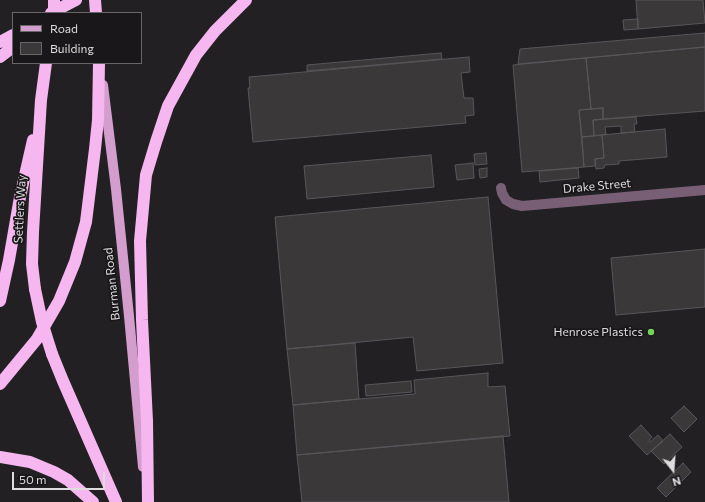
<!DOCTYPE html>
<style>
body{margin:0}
#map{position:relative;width:705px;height:502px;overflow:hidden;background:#222022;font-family:Commissioner,sans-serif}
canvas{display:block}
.legend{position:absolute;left:12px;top:12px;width:130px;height:52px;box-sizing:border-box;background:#191719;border:1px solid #686667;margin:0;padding:5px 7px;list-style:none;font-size:12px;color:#dedcdd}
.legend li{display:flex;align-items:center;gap:8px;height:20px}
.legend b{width:20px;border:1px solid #686667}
.north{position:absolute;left:653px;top:450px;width:40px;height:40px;-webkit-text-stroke:3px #191719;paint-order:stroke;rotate:163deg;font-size:11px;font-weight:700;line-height:16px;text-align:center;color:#dedcdd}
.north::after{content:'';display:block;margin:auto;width:14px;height:18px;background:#dedcdd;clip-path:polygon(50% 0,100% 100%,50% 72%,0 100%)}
.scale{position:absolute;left:12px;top:472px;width:93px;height:18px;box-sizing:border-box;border:2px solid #dedcdd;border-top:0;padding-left:5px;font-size:12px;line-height:14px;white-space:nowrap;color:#dedcdd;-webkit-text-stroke:3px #191719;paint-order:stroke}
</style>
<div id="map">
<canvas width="705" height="502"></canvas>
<ul class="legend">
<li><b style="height:5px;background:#d39ecd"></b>Road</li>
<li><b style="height:11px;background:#3b383a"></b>Building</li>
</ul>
<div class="north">N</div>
<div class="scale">50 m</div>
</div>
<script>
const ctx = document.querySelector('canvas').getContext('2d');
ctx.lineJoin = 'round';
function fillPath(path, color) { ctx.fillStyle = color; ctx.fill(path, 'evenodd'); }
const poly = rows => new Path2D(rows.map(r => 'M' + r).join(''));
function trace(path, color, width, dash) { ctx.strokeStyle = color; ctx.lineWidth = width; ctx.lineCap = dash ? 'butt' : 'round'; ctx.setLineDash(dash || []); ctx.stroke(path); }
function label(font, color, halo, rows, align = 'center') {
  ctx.font = font + ' Commissioner,sans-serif'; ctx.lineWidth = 3.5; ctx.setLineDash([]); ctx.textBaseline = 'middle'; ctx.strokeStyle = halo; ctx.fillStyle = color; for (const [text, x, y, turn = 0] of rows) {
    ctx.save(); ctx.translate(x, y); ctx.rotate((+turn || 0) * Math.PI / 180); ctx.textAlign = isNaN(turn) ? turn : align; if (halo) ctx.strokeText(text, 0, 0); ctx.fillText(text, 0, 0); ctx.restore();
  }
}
const building = poly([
 [636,0,703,0,705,23,638,29,636,0],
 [638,19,638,29,624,30,623,20,638,19],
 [705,33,705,47,518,64,520,49,705,33],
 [705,47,705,111,603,119,603,108,591,109,586,58,705,47],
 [441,53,442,59,307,71,307,65,441,53],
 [469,57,470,72,461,73,464,98,473,98,474,115,465,116,466,123,253,142,248,88,250,88,249,77,469,57],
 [586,58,591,109,579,110,584,167,522,172,513,65,586,58],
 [603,108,603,119,593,120,594,136,582,137,579,110,603,108],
 [636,117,637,124,634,124,635,132,621,133,621,126,605,127,606,134,594,136,593,120,636,117],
 [665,129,667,157,619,161,619,164,605,165,604,168,596,169,595,159,604,158,602,135,665,129],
 [602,135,604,158,595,159,595,166,584,167,582,137,602,135],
 [486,153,487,164,475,165,474,154,486,153],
 [431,155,434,187,307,199,304,166,431,155],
 [473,163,474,178,457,180,455,165,473,163],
 [487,168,487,177,480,178,479,169,487,168],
 [578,168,579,178,540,182,539,171,578,168],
 [488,197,503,363,417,371,413,337,287,349,275,217,488,197],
 [705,249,705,307,616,315,611,258,705,249],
 [355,343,359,399,293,405,287,349,355,343],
 [488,373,488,387,505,386,510,436,297,455,293,405,415,394,414,380,488,373],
 [411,381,412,392,366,396,365,385,411,381],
 [684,406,697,419,684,432,671,418,684,406],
 [641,425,652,437,649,440,650,442,658,435,663,441,647,455,629,436,641,425],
 [670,434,682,447,664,464,651,451,670,434],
 [503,436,509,502,302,502,297,455,503,436],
 [683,463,691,472,666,497,657,488,683,463]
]);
fillPath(building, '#3b383a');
trace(building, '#595659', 1);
trace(poly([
 [501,188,502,193,506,200,513,204,522,206,705,190]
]), '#795f76', 10);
trace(poly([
 [103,85,116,189,129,316,143,467]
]), '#d39ecd', 10);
trace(poly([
 [95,0,96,13],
 [51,13,76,0],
 [0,42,13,35],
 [0,57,13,47],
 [35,289,32,264,33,232,41,100,46,63],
 [0,301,9,260,20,197,33,140],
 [52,354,63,381,116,502],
 [0,384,37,339,59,301,75,262,86,222,95,149,98,120,99,63],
 [0,457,30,462,54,472,68,480,93,502],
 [148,502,147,421,142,320,140,241,146,175,156,142,168,106,196,55,215,31,246,0]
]), '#f6b6ef', 12);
trace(poly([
 [54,13,54,0],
 [35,289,42,322,52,354]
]), '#f6b6ef', 12);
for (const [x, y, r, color] of [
 [651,332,4,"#74d25c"]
]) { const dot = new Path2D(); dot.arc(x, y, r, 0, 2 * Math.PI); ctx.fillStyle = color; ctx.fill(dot); trace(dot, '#191719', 1.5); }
label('12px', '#dedcdd', '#191719', [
 ["Drake Street",597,186,-5],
 ["Settlers Way",20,209,-87],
 ["Burman Road",112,284,-96]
]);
label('12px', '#dedcdd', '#191719', [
 ["Henrose Plastics",643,332]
], 'right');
</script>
